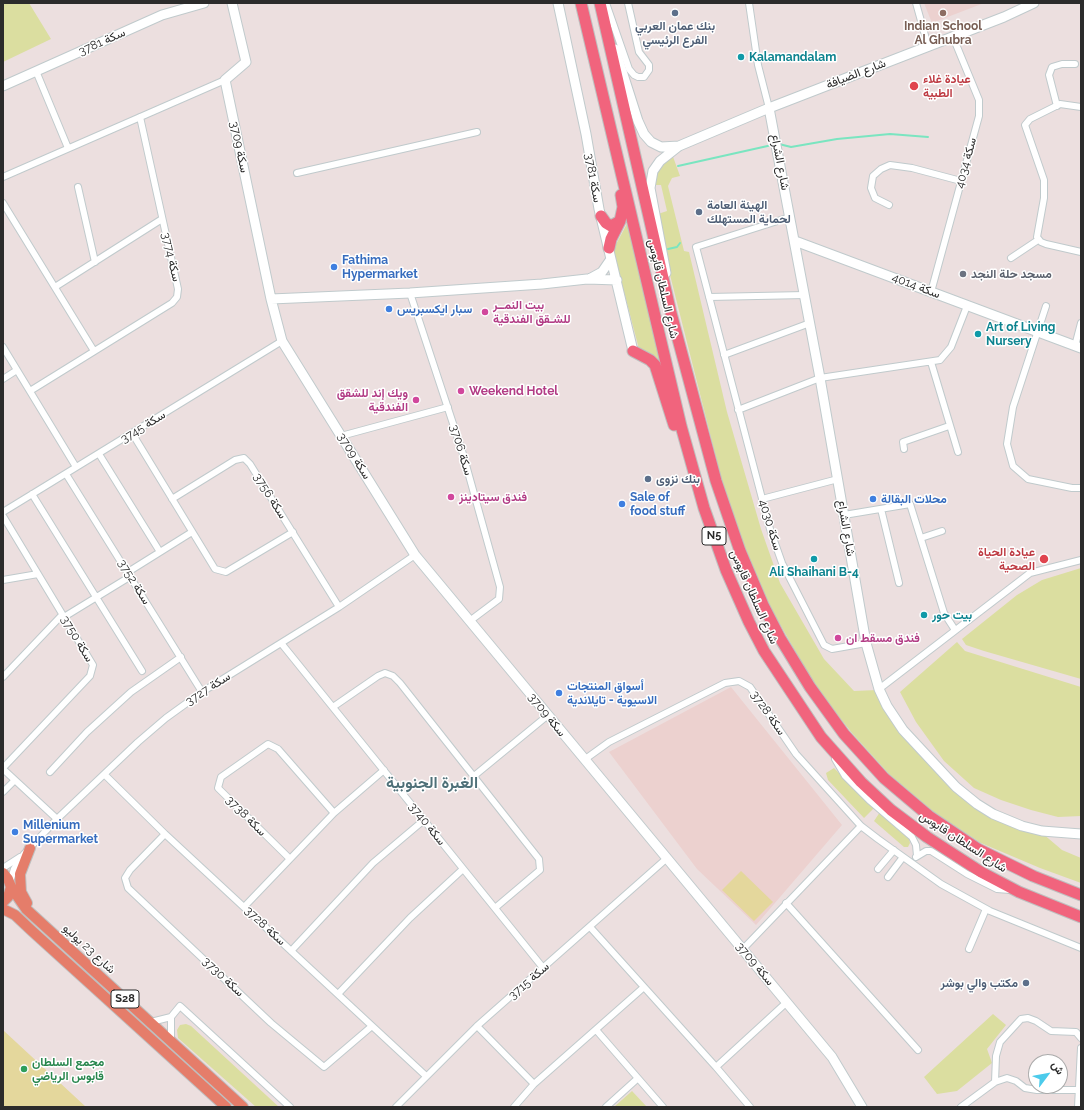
<!DOCTYPE html>
<meta charset="utf-8">
<style>
body{margin:0}
#map{position:relative;width:1084px;height:1110px;overflow:hidden;background:#ecdfdf;font-family:Raleway,Vazirmatn,sans-serif}
canvas{display:block}
.frame{position:absolute;inset:0;border:4px solid #2b2b2b;pointer-events:none}
.north{position:absolute;left:1028px;top:1054px;width:40px;height:40px;box-sizing:border-box;background:#fff;border:1px solid #aaa;border-radius:50%;rotate:58deg;font-size:11px;font-weight:700;line-height:16px;text-align:center;color:#2b2b2b}
.north::after{content:'';display:block;margin:auto;width:14px;height:18px;background:#4ccbeb;clip-path:polygon(50% 0,100% 100%,50% 72%,0 100%)}
</style>
<div id="map">
<canvas width="1084" height="1110"></canvas>
<div class="frame"></div>
<div class="north">ش</div>
</div>
<script>
const ctx = document.querySelector('canvas').getContext('2d');
ctx.lineJoin = 'round';
function fillPath(path, color) { ctx.fillStyle = color; ctx.fill(path, 'evenodd'); }
const poly = rows => new Path2D(rows.map(r => 'M' + r).join(''));
function trace(path, color, width, dash) { ctx.strokeStyle = color; ctx.lineWidth = width; ctx.lineCap = dash ? 'butt' : 'round'; ctx.setLineDash(dash || []); ctx.stroke(path); }
function label(font, color, halo, rows, align = 'center') {
  ctx.font = font + ' Raleway,Vazirmatn,sans-serif'; ctx.lineWidth = 3; ctx.setLineDash([]); ctx.textBaseline = 'middle'; ctx.strokeStyle = halo; ctx.fillStyle = color; for (const [text, x, y, turn = 0] of rows) {
    ctx.save(); ctx.translate(x, y); ctx.rotate((+turn || 0) * Math.PI / 180); ctx.textAlign = isNaN(turn) ? turn : align; if (halo) ctx.strokeText(text, 0, 0); ctx.fillText(text, 0, 0); ctx.restore();
  }
}
fillPath(poly([
 [924,3,984,3,932,23],
 [731,687,842,825,756,925,697,869,609,752]
]), '#ecd1cf');
fillPath(poly([
 [3,3,29,3,51,39,3,62],
 [672,154,680,176,672,178,668,186,684,251,689,252,727,412,761,529,780,583,824,659,854,691,877,690,885,708,976,806,1042,833,1062,850,1081,858,1081,883,1040,868,981,843,934,812,889,774,852,733,817,689,773,612,758,584,725,493,666,259,658,214,667,211,661,185,653,185,654,172],
 [629,220,662,363,639,349,613,250],
 [1081,568,1081,679,984,651,966,645,962,639,1017,595,1042,580],
 [957,642,965,651,1081,687,1081,816,1058,817,1031,810,1001,800,974,788,944,761,916,722,900,692],
 [834,768,874,808,864,818,828,780,826,773],
 [880,812,909,837,910,843,908,847,904,847,874,821],
 [993,1014,1006,1025,987,1049,992,1063,957,1091,937,1094,924,1077],
 [186,1024,191,1026,279,1107,256,1107,178,1038,177,1030,180,1025],
 [632,1091,647,1107,614,1107]
]), '#dbdea0');
fillPath(poly([
 [741,871,773,902,754,921,722,890],
 [3,1030,86,1107,3,1107]
]), '#e4d79c');
trace(poly([
 [779,144,791,147,837,139,890,134,928,137],
 [678,166,772,145],
 [668,249,677,247,680,243]
]), '#7ae5c0', 2);
const street = poly([
 [606,3,629,69,634,75,638,77,644,77,649,70,649,65,639,52,628,3],
 [749,3,758,65,769,108],
 [916,3,928,46],
 [36,71,68,148],
 [1057,106,1049,75,1052,67,1062,64,1075,64],
 [1081,107,1060,104,1030,119,1025,125,1044,180,1044,198,1037,237,1041,242,1046,244,1081,252],
 [297,173,477,132],
 [3,177,225,80],
 [78,187,95,262],
 [3,203,94,351],
 [889,205,875,198,871,188,873,176,881,169,890,165,912,168,961,181],
 [790,217,696,247,770,529,782,563,824,645,832,649,866,643],
 [1011,258,1038,240],
 [55,287,162,219],
 [931,292,979,116,979,100,953,37],
 [410,293,463,454,500,587,499,599,471,620],
 [709,297,805,295],
 [1046,306,1013,407,1007,444,1013,466,1028,479,1072,488,1081,488],
 [1075,346,1081,323],
 [3,347,76,467],
 [724,355,810,323],
 [931,362,958,452],
 [3,379,17,370],
 [30,391,172,303,177,297,178,289,140,117],
 [738,410,820,378,940,360,951,347,967,306],
 [132,433,215,569,226,572,293,532],
 [341,436,448,407],
 [904,449,903,442,949,426],
 [99,454,160,552],
 [66,474,202,692],
 [32,494,142,671],
 [172,499,235,460,244,458,250,464,339,607],
 [762,499,838,479],
 [881,509,899,583],
 [3,512,282,341],
 [844,515,910,504,944,613,955,630],
 [3,516,93,665,90,676,3,768],
 [921,538,942,531],
 [128,572,192,532],
 [3,580,38,574],
 [64,617,131,576],
 [281,643,544,969],
 [3,677,62,615],
 [879,689,1030,573,1081,560],
 [333,707,378,676,385,673,393,676,400,683,539,859,540,870,495,908],
 [835,759,845,776,869,800,912,837,916,845,917,856],
 [584,760,609,742,725,683,739,681,750,687,796,754,861,826,878,839,941,884,990,911,1081,948],
 [3,769,57,819],
 [50,772,87,732,131,692,181,657],
 [105,775,165,834,426,1076],
 [474,776,547,716],
 [3,792,15,780],
 [165,834,130,870,125,878,128,888,271,1023,324,1067,372,1026],
 [916,857,926,851,931,851,967,874,997,889,1010,890],
 [290,859,218,788,221,777,268,744,278,749,334,813],
 [3,868,20,857],
 [878,869,894,850],
 [888,877,903,857],
 [10,882,14,869,24,854,57,819,138,742,166,718,202,692,339,607,415,555],
 [786,903,918,1050],
 [244,907,334,813,384,770],
 [590,927,716,1067,750,1107],
 [743,949,861,826],
 [969,949,986,909],
 [291,951,373,863,424,820],
 [338,994,410,918,463,869],
 [151,1022,171,1017,180,1006,290,1107],
 [477,1026,534,1084],
 [597,1031,663,1107],
 [171,1040,171,1017],
 [716,1067,787,1002],
 [995,1082,996,1056,1000,1042,1021,1019,1028,1018,1036,1021,1051,1031,1076,1032,1081,1038],
 [396,1107,477,1026,666,859],
 [514,1107,534,1084,644,987],
 [606,1107,637,1079],
 [961,1107,995,1082,1007,1078,1016,1081,1025,1088,1037,1090,1077,1090],
 [1078,1107,1081,1048]
]);
const secondary = poly([
 [232,3,246,62,225,80,271,299,282,341,415,555,832,1057,862,1107],
 [558,3,586,134,599,209,633,351],
 [615,49,638,121,644,134,651,142,661,147,679,146,769,108,1004,17,1034,3],
 [3,86,162,15,204,3],
 [769,108,820,378,866,643,879,689,887,706,903,730,956,787,977,804,993,814,1022,826,1042,831,1081,834],
 [795,241,1081,348],
 [666,273,650,188,653,171,660,161,679,146],
 [591,278,602,272,611,259],
 [271,299,410,293,542,284,587,279,617,280]
]);
const primary = poly([
 [3,873,8,879,11,887,8,897,3,902],
 [11,887,26,909,243,1107],
 [27,903,21,892,20,874,30,848],
 [3,909,15,915,32,931,226,1107]
]);
const highway = poly([
 [581,3,681,426,704,508,726,570,749,622,764,651,821,737,861,782,891,810,927,837,981,872,1019,892,1081,917],
 [600,3,671,313,716,481,740,551,763,605,780,638,810,687,844,734,884,778,929,816,978,849,1033,876,1081,895],
 [601,216,606,223,611,226,620,221,623,207,621,195],
 [609,248,611,239,620,221],
 [633,351,650,360,655,365,674,425]
]);
trace(street, '#c0cacc', 8);
trace(secondary, '#c0cacc', 11);
trace(primary, '#bfbfbf', 12);
trace(highway, '#bfbfbf', 13);
trace(street, '#fff', 6);
trace(secondary, '#fff', 9);
trace(primary, '#e57d6a', 10);
trace(highway, '#f1647d', 11);
for (const [x, y, r, color] of [
 [675,13,4,"#5c6f8a"],
 [943,13,4,"#8d6e63"],
 [741,57,4,"#0f9aa8"],
 [914,86,5,"#e0444e"],
 [699,212,4,"#5c6f8a"],
 [334,267,4,"#3f7fe0"],
 [963,274,4,"#6b7280"],
 [389,309,4,"#3f7fe0"],
 [485,312,4,"#d1479c"],
 [978,334,4,"#0f9aa8"],
 [461,391,4,"#d1479c"],
 [416,400,4,"#d1479c"],
 [648,479,4,"#5c6f8a"],
 [451,497,4,"#d1479c"],
 [873,499,4,"#3f7fe0"],
 [622,504,4,"#3f7fe0"],
 [814,559,4,"#0f9aa8"],
 [1044,559,5,"#e0444e"],
 [924,615,4,"#0f9aa8"],
 [838,638,4,"#d1479c"],
 [559,693,4,"#3f7fe0"],
 [15,832,4,"#3f7fe0"],
 [1026,983,4,"#5c6f8a"],
 [24,1069,4,"#2e9e5b"]
]) { const dot = new Path2D(); dot.arc(x, y, r, 0, 2 * Math.PI); ctx.fillStyle = color; ctx.fill(dot); trace(dot, '#fff', 1.5); }
for (const [x, y, w] of [
 [714,536,24],
 [125,999,28]
]) { const box = new Path2D(); box.roundRect(x - w / 2, y - 9, w, 18, 3); ctx.fillStyle = '#fff'; ctx.fill(box); trace(box, '#2b2b2b', 1); }
label('bold 11px', '#2b2b2b', null, [
 ["N5",714,536],
 ["S28",125,999]
]);
label('bold 12px', '#4e5e75', '#fff', [
 ["بنك عمان العربي",675,26,"center"],
 ["الفرع الرئيسي",675,40,"center"],
 ["الهيئة العامة",707,205],
 ["لحماية المستهلك",707,219],
 ["بنك نزوى",656,479],
 ["مكتب والي بوشر",1018,983,"right"]
], 'left');
label('bold 12px', '#785e54', '#fff', [
 ["Indian School",943,26],
 ["Al Ghubra",943,40]
]);
label('12px', '#2b2b2b', '#fff', [
 ["سكة 3781",102,42,-24],
 ["شارع الضيافة",856,74,-21],
 ["سكة 3709",239,147,78],
 ["شارع الشراع",780,162,79],
 ["سكة 4034",966,163,-75],
 ["سكة 3781",593,178,80],
 ["سكة 3774",171,257,77],
 ["سكة 4014",916,286,21],
 ["شارع السلطان قابوس",663,289,77],
 ["سكة 3745",143,427,-32],
 ["سكة 3706",461,450,73],
 ["سكة 3709",354,456,58],
 ["سكة 3756",270,496,58],
 ["سكة 4030",770,525,73],
 ["شارع الشراع",846,528,80],
 ["سكة 3752",134,582,58],
 ["شارع السلطان قابوس",754,597,66],
 ["سكة 3750",77,639,59],
 ["سكة 3727",208,689,-33],
 ["سكة 3728",768,713,55],
 ["سكة 3709",547,715,51],
 ["سكة 3738",246,816,45],
 ["سكة 3740",427,824,51],
 ["شارع السلطان قابوس",963,842,33],
 ["سكة 3728",265,926,43],
 ["شارع 23 يوليو",89,949,43],
 ["سكة 3709",755,964,50],
 ["سكة 3730",223,977,43],
 ["سكة 3715",529,981,-41]
]);
label('bold 12px', '#0d838f', '#fff', [
 ["Kalamandalam",749,57],
 ["Art of Living",986,327],
 ["Nursery",986,341],
 ["Ali Shaihani B-4",814,572,"center"],
 ["بيت حور",932,615]
], 'left');
label('bold 12px', '#be3a42', '#fff', [
 ["عيادة غلاء",923,79],
 ["الطبية",923,93],
 ["عيادة الحياة",1035,552,"right"],
 ["الصحية",1035,566,"right"]
], 'left');
label('bold 12px', '#366cbe', '#fff', [
 ["Fathima",342,260],
 ["Hypermarket",342,274],
 ["سبار ايكسبريس",397,309],
 ["Sale of",630,497],
 ["food stuff",630,511],
 ["محلات البقالة",881,499],
 ["أسواق المنتجات",567,686],
 ["الاسيوية - تايلاندية",567,700],
 ["Millenium",23,825],
 ["Supermarket",23,839]
], 'left');
label('bold 12px', '#5b616d', '#fff', [
 ["مسجد حلة النجد",971,274]
], 'left');
label('bold 12px', '#b23c85', '#fff', [
 ["بيت النمــر",493,305],
 ["للشـقق الفندقية",493,319],
 ["Weekend Hotel",469,391],
 ["ويك إند للشقق",408,393,"right"],
 ["الفندقية",408,407,"right"],
 ["فندق سيتادينز",459,497],
 ["فندق مسقط ان",846,638]
], 'left');
label('bold 12px', '#27864d', '#fff', [
 ["مجمع السلطان",32,1062],
 ["قابوس الرياضي",32,1076]
], 'left');
label('bold 16px', '#4f7078', '#fff', [
 ["الغبرة الجنوبية",432,783]
]);
</script>
